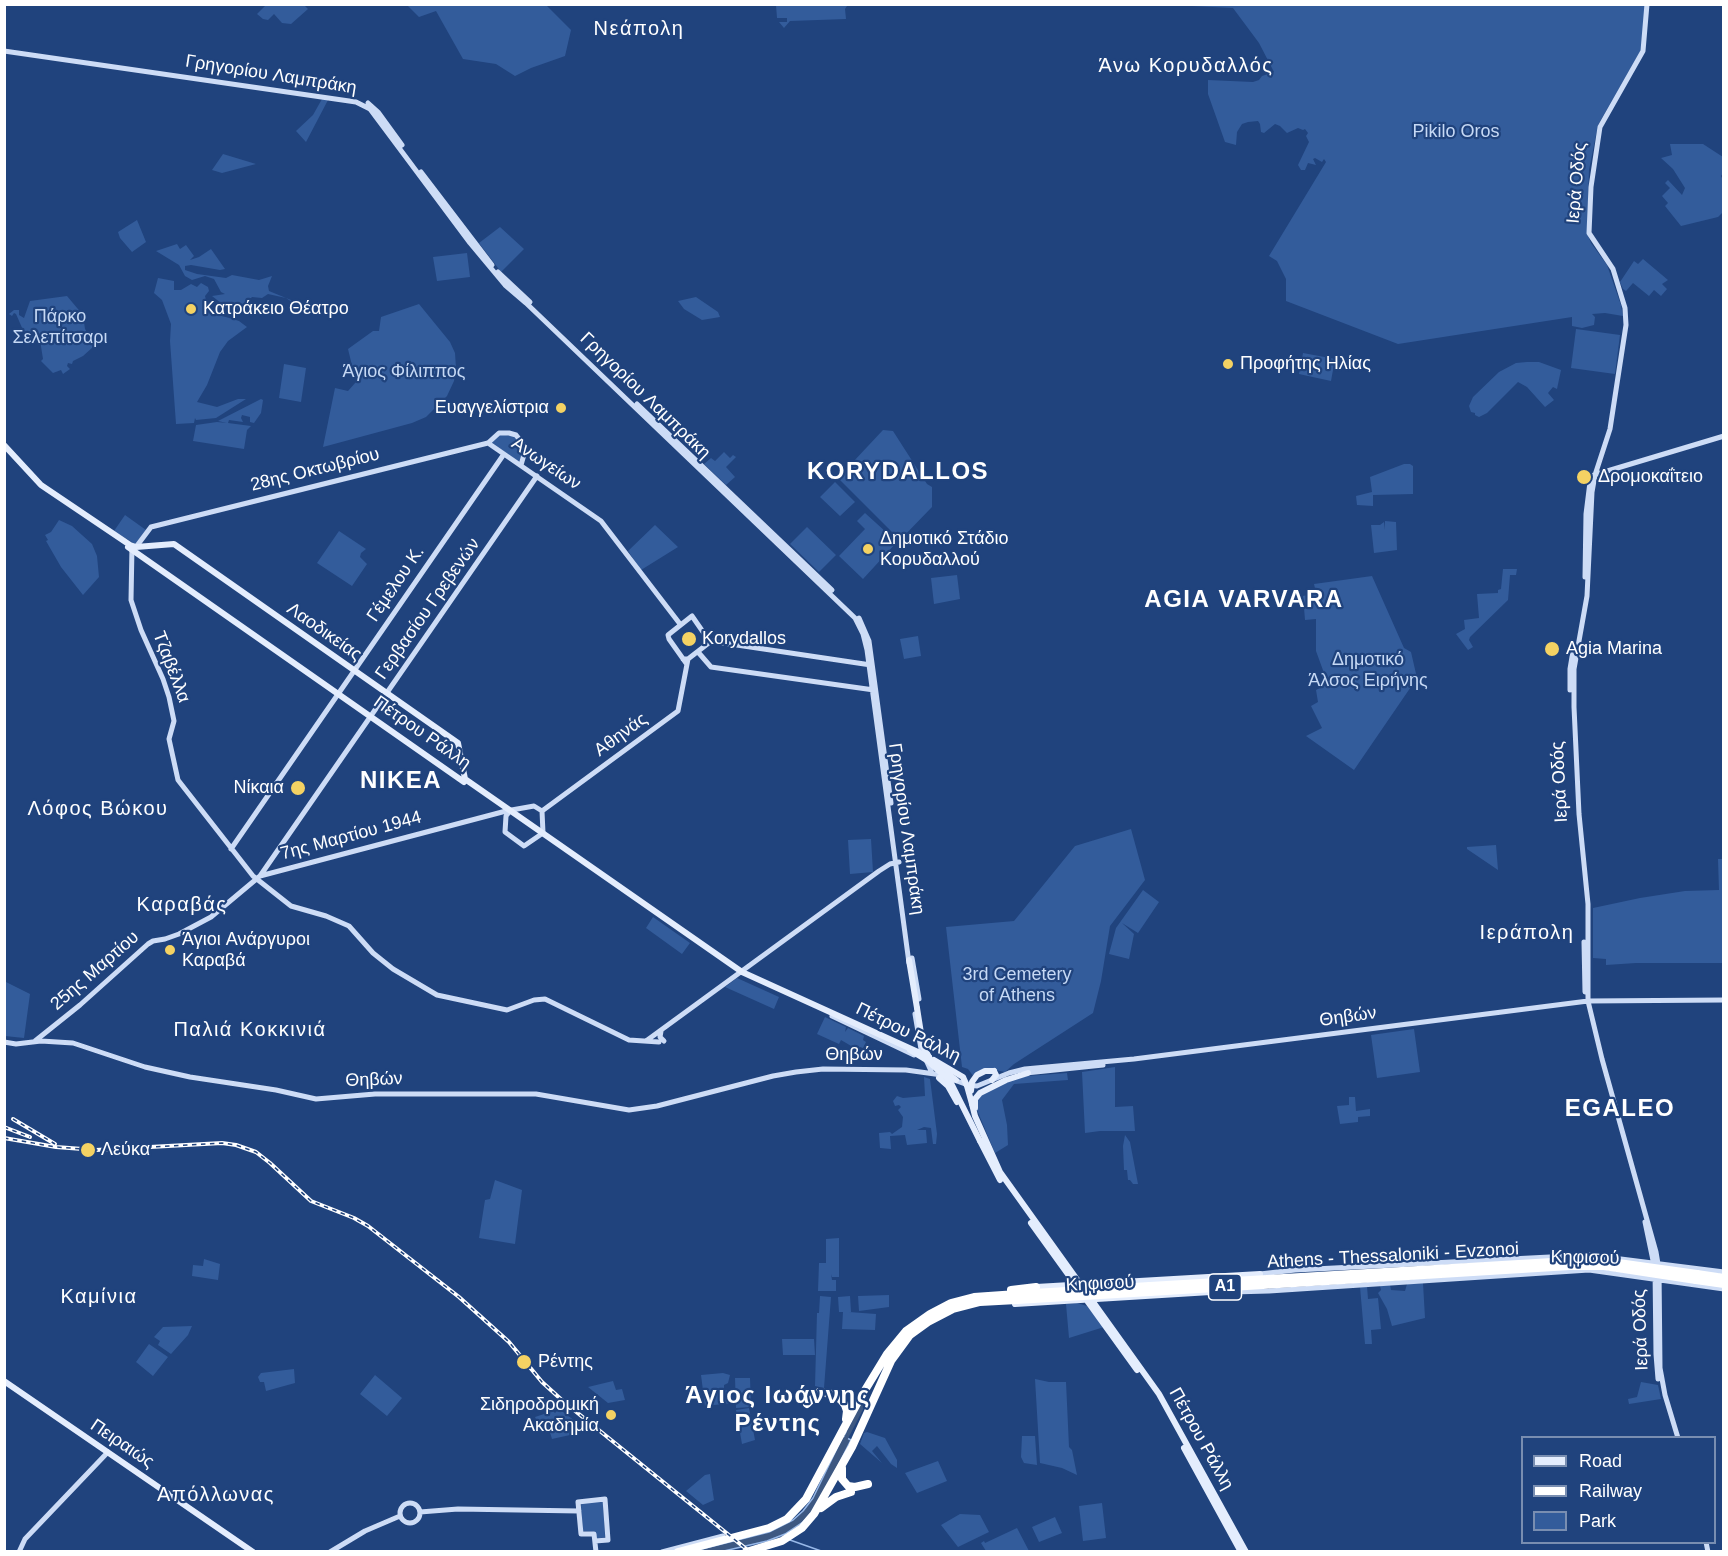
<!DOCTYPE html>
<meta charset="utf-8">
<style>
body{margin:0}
#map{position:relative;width:1728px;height:1556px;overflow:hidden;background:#20437d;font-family:Arial,sans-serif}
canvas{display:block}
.frame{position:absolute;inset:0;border:6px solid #fff;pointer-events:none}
.legend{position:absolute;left:1521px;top:1436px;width:195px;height:108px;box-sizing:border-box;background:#20437d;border:2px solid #798eb1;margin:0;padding:8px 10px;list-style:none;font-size:18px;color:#fff}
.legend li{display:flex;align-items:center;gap:12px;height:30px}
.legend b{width:30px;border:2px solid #798eb1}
</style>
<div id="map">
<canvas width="1728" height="1556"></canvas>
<div class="frame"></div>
<ul class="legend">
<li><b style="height:8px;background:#e4edfd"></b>Road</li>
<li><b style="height:8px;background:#fff"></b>Railway</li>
<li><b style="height:16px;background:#335c9b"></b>Park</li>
</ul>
</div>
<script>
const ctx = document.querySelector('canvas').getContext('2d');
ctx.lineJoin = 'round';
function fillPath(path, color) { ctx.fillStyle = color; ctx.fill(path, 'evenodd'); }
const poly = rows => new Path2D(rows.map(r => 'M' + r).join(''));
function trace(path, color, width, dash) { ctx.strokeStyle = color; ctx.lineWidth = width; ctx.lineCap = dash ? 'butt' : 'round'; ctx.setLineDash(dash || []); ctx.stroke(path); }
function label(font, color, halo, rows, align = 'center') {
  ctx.font = font + ' Arial,sans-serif'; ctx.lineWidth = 4.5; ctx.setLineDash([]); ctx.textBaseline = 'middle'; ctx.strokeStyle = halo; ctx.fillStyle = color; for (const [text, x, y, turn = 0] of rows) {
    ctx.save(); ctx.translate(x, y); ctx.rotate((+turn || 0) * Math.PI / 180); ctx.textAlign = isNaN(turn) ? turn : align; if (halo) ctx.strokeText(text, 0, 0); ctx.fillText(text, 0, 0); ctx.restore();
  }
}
fillPath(poly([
 [264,5,304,5,308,9,291,24,282,23,274,14,268,20,263,19,257,14,265,6],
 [407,5,546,5,571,30,565,56,531,68,515,76,496,64,463,59,436,11,419,17],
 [776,5,776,4,877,5,847,6,845,9,846,19,790,21,784,28,779,22,787,22,787,18,777,18],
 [1171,5,1647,5,1645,43,1598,125,1589,170,1587,233,1591,243,1607,265,1621,305,1623,316,1605,313,1592,314,1595,317,1594,325,1582,328,1572,326,1572,317,1398,344,1286,301,1286,279,1277,261,1269,256,1326,162,1324,159,1322,162,1315,158,1313,159,1316,165,1308,163,1305,170,1301,170,1298,165,1309,142,1306,136,1308,133,1305,129,1303,130,1298,128,1287,133,1280,126,1275,124,1264,133,1261,132,1260,124,1258,121,1248,122,1242,124,1237,132,1236,145,1225,142,1208,94,1208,80,1253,82,1259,80,1262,76,1274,72,1259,43,1233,8],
 [322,99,328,100,306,142,296,131,313,115],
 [1670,144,1703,144,1723,157,1723,173,1721,176,1723,180,1723,212,1718,217,1681,226,1665,206,1668,203,1662,196,1670,188,1665,183,1668,180,1682,195,1685,188,1673,169,1661,158,1672,155],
 [223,154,256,164,222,173,212,170],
 [137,220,146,242,132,252,120,238,118,232],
 [500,227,524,249,501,272,479,243],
 [177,244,180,249,186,245,194,256,190,260,199,257,211,249,225,269,220,270,191,265,185,266,185,270,197,274,226,278,232,275,259,280,272,276,268,286,269,291,303,305,299,309,295,304,286,298,268,294,262,298,252,297,250,299,249,302,257,305,257,309,247,308,230,310,212,296,225,294,221,292,214,279,205,276,192,280,185,276,179,265,156,251],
 [467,253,470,277,437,281,433,257],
 [1643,259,1668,280,1662,284,1667,289,1661,296,1654,290,1649,296,1633,283,1626,291,1623,289,1620,282,1634,261,1638,264],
 [158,278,174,281,174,290,181,290,191,284,197,287,201,283,208,287,209,291,205,296,206,300,210,303,216,314,239,321,247,327,228,341,220,352,207,385,197,402,217,407,238,399,246,399,216,418,196,420,195,418,194,423,176,424,170,341,171,324,162,300,154,293],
 [67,296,83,315,85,329,92,340,93,347,83,356,73,361,72,364,68,363,67,366,70,369,63,374,61,370,53,373,41,361,43,359,40,340,35,343,32,341,23,330,16,314,14,313,12,316,9,314,14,310,19,310,19,315,24,318,30,301],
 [696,297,718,312,720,317,702,320,684,309,678,301],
 [419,304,450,342,455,353,456,368,454,381,447,396,426,417,412,423,323,447,335,388,348,391,356,382,348,349,373,331,379,331,381,317],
 [1576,329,1620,335,1615,374,1571,368],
 [1303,353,1335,359,1331,381,1299,374],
 [1527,362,1539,362,1561,370,1557,389,1553,387,1548,393,1554,400,1545,407,1527,387,1518,382,1487,413,1479,417,1475,415,1475,413,1471,412,1469,406,1473,397,1499,372,1516,363],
 [284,364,306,368,301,402,279,398],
 [261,399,263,400,261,413,254,423,250,422,250,417,242,415,241,418,243,422,229,420,228,423,251,426,247,430,244,449,193,441,196,425,217,422,227,423,218,421],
 [883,430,893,431,927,484,932,487,932,507,900,540,838,478],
 [501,434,516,437,521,443,523,450,519,462,491,442],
 [724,452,730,458,733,455,736,457,726,467,735,477,726,485,704,464,711,458,715,461],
 [1404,464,1410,464,1413,466,1413,494,1373,495,1373,506,1357,505,1356,496,1372,492,1370,477],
 [835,482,855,502,840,516,820,497],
 [865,513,897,542,863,579,839,556,865,529,857,521],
 [125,515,146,530,135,544,114,531],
 [59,520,72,526,92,544,97,556,99,577,83,595,61,567,46,541,48,540,45,535,51,532],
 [1385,521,1396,522,1397,550,1374,553,1371,525,1380,525,1384,522,1385,530],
 [655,525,678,547,641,570,628,551],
 [807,527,836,555,819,572,790,544],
 [339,531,366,549,361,553,360,557,367,564,352,586,317,563],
 [1503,569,1517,569,1516,575,1510,575,1508,600,1470,637,1469,640,1473,647,1468,650,1456,634,1465,629,1464,620,1479,618,1477,594,1498,593,1498,590,1501,589],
 [957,575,960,599,934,604,931,578],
 [1372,576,1404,648,1411,652,1417,678,1354,770,1306,736,1322,728,1311,706,1318,702,1316,690,1328,684,1316,651,1316,619,1305,620,1303,596,1316,593,1314,584],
 [918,636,921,656,904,659,900,639],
 [1131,829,1145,880,1110,926,1101,981,1093,1013,1014,1064,1005,1072,995,1070,974,1077,968,1069,962,1067,946,927,1014,921,1075,846],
 [871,839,873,872,850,874,848,840],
 [1496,845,1498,870,1467,849,1467,847],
 [1718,859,1723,859,1723,963,1636,963,1606,965,1606,959,1593,958,1593,908,1640,898,1685,891,1719,890],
 [1143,890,1159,902,1138,933,1122,923,1134,934,1129,959,1109,954,1116,928],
 [653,917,690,943,682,954,646,928],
 [737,978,779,997,774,1009,725,987],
 [4,981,30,994,24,1038,5,1036],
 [825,1017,846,1027,845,1032,848,1028,864,1036,863,1040,866,1042,863,1048,860,1047,858,1050,841,1040,839,1044,817,1034],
 [1414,1029,1420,1072,1377,1078,1371,1035],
 [1115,1067,1115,1107,1133,1106,1135,1131,1100,1131,1085,1133,1082,1072],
 [1067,1073,1068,1080,1014,1084,1002,1100,1007,1125,1008,1145,995,1153,977,1110,977,1098,1005,1082,1027,1076],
 [924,1077,930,1079,937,1134,936,1144,933,1144,931,1128,924,1127,917,1130,926,1130,927,1143,907,1145,905,1135,890,1136,891,1149,880,1148,879,1133,890,1132,892,1134,902,1127,903,1117,898,1110,901,1107,899,1105,895,1106,893,1101,897,1096,903,1098,925,1096],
 [1349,1097,1355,1097,1356,1111,1370,1109,1370,1116,1358,1117,1358,1122,1340,1124,1337,1106,1349,1105],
 [1125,1135,1130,1142,1138,1184,1133,1184,1130,1180,1128,1180,1127,1170,1124,1170,1123,1146],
 [495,1180,522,1190,515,1244,479,1238,485,1200,490,1199],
 [839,1238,839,1277,832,1277,831,1274,832,1280,836,1280,836,1291,818,1291,819,1263,826,1263,826,1239],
 [204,1259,220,1264,218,1280,192,1276,193,1265,203,1266],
 [1423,1283,1425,1318,1392,1326,1387,1309,1378,1293,1381,1290,1380,1286,1390,1285,1391,1290,1405,1291,1407,1284],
 [1367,1286,1368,1299,1378,1298,1381,1329,1371,1330,1372,1344,1365,1344,1360,1287],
 [889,1295,889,1307,859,1311,858,1296],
 [820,1296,831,1297,824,1388,815,1386,817,1313,819,1313],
 [850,1296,851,1312,849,1312,876,1314,875,1330,842,1329,843,1312,839,1312,838,1297],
 [1077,1303,1087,1306,1104,1327,1069,1338,1066,1304],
 [192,1326,188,1335,171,1354,158,1345,160,1341,154,1337,163,1327],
 [782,1339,814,1339,815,1355,783,1355],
 [149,1344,168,1357,153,1376,136,1362],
 [294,1369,295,1383,266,1391,264,1382,260,1382,258,1377,261,1373],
 [723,1373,730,1375,728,1383,724,1385,724,1390,733,1391,733,1403,705,1406,701,1375],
 [375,1375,402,1398,387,1416,360,1394],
 [735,1378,750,1378,751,1407,736,1408],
 [1035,1379,1049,1382,1066,1382,1069,1447,1072,1450,1077,1475,1062,1468,1040,1463],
 [613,1381,616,1390,622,1389,625,1400,608,1403,588,1387],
 [1641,1382,1658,1385,1661,1399,1629,1404,1628,1399,1637,1397],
 [749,1408,755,1440,742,1444,736,1410],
 [559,1409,579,1424,570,1435,552,1439,549,1429,541,1430,535,1417,553,1411,555,1413],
 [867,1432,885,1438,897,1460,897,1468,891,1464,877,1446,872,1451,882,1463,860,1444,864,1433],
 [1035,1436,1037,1465,1024,1463,1021,1457,1022,1436],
 [938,1461,947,1481,917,1493,905,1473],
 [710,1474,714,1500,703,1505,686,1491,705,1475],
 [601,1500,603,1502,605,1537,597,1539,595,1532,583,1531,581,1506,582,1503],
 [1102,1503,1106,1538,1083,1541,1079,1506],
 [960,1514,980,1515,989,1532,958,1547,941,1525],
 [1055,1517,1062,1533,1039,1542,1032,1527],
 [1017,1528,1029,1551,986,1551,981,1543,984,1541,985,1543]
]), '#335c9b');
const water = poly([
 [843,1436,851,1440,818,1505,803,1522,785,1534,767,1541,724,1551,690,1552,769,1532,793,1520,803,1511,813,1498,843,1436]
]);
fillPath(water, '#3d5882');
trace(water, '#97b8e8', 1.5);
trace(poly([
 [846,1432,846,1437],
 [790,1540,824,1552]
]), '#97b8e8', 1.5);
trace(poly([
 [845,1440,864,1403]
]), '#3d5882', 4);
trace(poly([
 [1647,4,1643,51,1600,127,1591,187,1589,233,1613,269,1625,308,1626,325,1610,429,1595,475,1592,492,1587,596,1574,669,1574,707,1579,814,1588,904,1588,1001,1602,1059,1656,1252,1659,1270,1660,1368,1665,1395,1678,1438],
 [4,51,356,102,370,109,470,243,505,285,526,303,855,618,863,634,867,650,909,963],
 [368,103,378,112,402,145],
 [421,172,492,265],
 [498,272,530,302],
 [637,404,832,590],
 [488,443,601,521,680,624],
 [488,443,499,433,509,433,516,435,523,444,525,451,521,465],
 [1594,475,1724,436],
 [132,547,131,600,141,630,163,679,169,697,174,721,169,739,178,780,253,876,291,906,326,916,349,926,373,953,393,969,437,995,507,1010,534,1000,545,999,629,1040,659,1042],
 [136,547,151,527,488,443],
 [1585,577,1586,514,1590,482],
 [859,618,869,641,891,803],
 [710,641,871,665],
 [698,652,711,667,874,690],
 [683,659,688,659,710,642,692,616,668,635,669,639,686,663],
 [1570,690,1570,669,1573,651],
 [510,811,506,816,505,832,524,846,543,833,542,811],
 [542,811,678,711,688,659],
 [231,849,504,454],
 [260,876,537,476],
 [1584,942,1585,992],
 [912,958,919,999],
 [915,1014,921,1049,932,1073],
 [832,1016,914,1055],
 [661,1031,660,1037,664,1041],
 [35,1041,80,1005,148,944,153,941,165,939,179,934,211,917,260,876,506,811,534,806,542,811],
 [646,1041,879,871,890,864,899,862],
 [4,1042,16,1044,41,1041,73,1043,145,1067,190,1077,276,1090,316,1099,375,1094,536,1094,629,1110,657,1106,773,1076,796,1072,823,1069,906,1070,942,1075],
 [1026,1073,1103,1065],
 [954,1080,968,1085,977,1086,1009,1073,1025,1069,1134,1059,1588,1001,1724,1000],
 [1645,1222,1655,1270,1656,1354,1658,1379],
 [1260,1274,1295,1270,1589,1255,1724,1272],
 [1227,1291,1232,1292,1269,1291,1589,1270,1724,1289],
 '400 1513a10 10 0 1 1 20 0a10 10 0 1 1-20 0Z',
 [420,1512,458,1509,579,1511],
 [595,1541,608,1540,605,1499,578,1502,581,1534,594,1534,596,1552],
 [1706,1542,1708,1552],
 [19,1552,25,1539,108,1452],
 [330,1552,365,1531,400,1516],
 [662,1552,723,1536]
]), '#cddcf6', 5);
trace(poly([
 [4,445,41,485,130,545,136,547,174,544,458,743,465,779,742,972,929,1057],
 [128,547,464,782],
 [909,960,917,1008],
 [933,1062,956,1080],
 [939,1078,948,1086,957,1102],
 [992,1080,996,1075,994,1071],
 [972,1104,975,1116,1000,1172,1159,1394,1246,1552],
 [975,1108,975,1099,980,1093,1006,1080,1028,1073],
 [980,1141,1000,1180],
 [1031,1223,1137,1370],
 [1036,1287,1260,1274],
 [1015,1304,1227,1291],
 [4,1381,253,1552],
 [1184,1448,1241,1552]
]), '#e4edfd', 6);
trace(poly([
 [1697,1274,1724,1278],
 [1696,1280,1724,1284],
 [1150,1286,1569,1261],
 [1011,1290,1036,1287],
 [1150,1292,1570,1266],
 [807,1404,819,1392,832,1394,841,1400,845,1405,847,1411,846,1419],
 [842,1468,842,1479,848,1486,855,1487,868,1484],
 [821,1508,836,1497,851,1492],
 [678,1552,769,1528,787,1519,806,1499,859,1400,887,1354,906,1331,930,1314,951,1303,974,1297,1017,1294],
 [746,1552,782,1541,802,1528,814,1514,852,1447,891,1361,910,1335,928,1322,953,1309,980,1302,1017,1300]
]), '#fff', 8);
const rail = poly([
 [13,1119,55,1144],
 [4,1127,30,1137],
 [4,1138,56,1147,96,1150,222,1143,236,1145,256,1152,270,1163,311,1201,354,1218,368,1226,459,1297,509,1342,542,1382,564,1402,750,1552]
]);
trace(rail, '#fff', 4);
trace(rail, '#20437d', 1.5, [4.5]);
trace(poly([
 [917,1008,923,1046,930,1059],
 [910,1050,928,1061,950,1081,980,1141],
 [934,1060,963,1077,967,1086,972,1104],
 [971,1091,972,1082,977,1075,985,1071,994,1071]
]), '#e4edfd', 6);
trace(poly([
 [1569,1261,1604,1261,1697,1274],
 [1570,1266,1604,1266,1696,1280],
 [1017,1294,1150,1286],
 [1017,1300,1150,1292]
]), '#fff', 8);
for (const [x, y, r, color] of [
 [191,309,6,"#f4d263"],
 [1228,364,6,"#f4d263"],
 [561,408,6,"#f4d263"],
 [1584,477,8,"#f4d263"],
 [868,549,6,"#f4d263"],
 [689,639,8,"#f4d263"],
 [1552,649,8,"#f4d263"],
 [298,788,8,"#f4d263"],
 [170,950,6,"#f4d263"],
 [88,1150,8,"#f4d263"],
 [524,1362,8,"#f4d263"],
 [611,1415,6,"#f4d263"]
]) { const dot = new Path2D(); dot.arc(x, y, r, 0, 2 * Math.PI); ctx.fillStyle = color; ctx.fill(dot); trace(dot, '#20437d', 2); }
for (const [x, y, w] of [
 [1225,1287,33]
]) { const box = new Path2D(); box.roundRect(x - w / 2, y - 13, w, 26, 4.5); ctx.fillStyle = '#20437d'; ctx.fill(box); trace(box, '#fff', 1.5); }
label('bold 16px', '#fff', null, [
 ["Α1",1225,1287]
]);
label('18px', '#fff', '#20437d', [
 ["Γρηγορίου Λαμπράκη",271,75,9],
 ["Ιερά Οδός",1577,183,-85],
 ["Γρηγορίου Λαμπράκη",645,396,44],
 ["Ανωγείων",546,464,34],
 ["28ης Οκτωβρίου",315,470,-14],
 ["Γέμελου Κ.",396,584,-56],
 ["Γερβασίου Γρεβενών",428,609,-55],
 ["Λαοδικείας",324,632,35],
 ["Τζαβέλλα",171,667,69],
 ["Πέτρου Ράλλη",422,733,35],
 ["Αθηνάς",621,735,-36],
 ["Ιερά Οδός",1560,782,-93],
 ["Γρηγορίου Λαμπράκη",906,829,82],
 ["7ης Μαρτίου 1944",351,836,-15],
 ["25ης Μαρτίου",95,971,-41],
 ["Θηβών",1348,1017,-8],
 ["Πέτρου Ράλλη",908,1033,26],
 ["Θηβών",854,1055],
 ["Θηβών",374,1080,-2],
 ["Athens - Thessaloniki - Evzonoi",1393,1256,-3],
 ["Κηφισού",1585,1258,1],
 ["Κηφισού",1100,1284,-3],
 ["Ιερά Οδός",1641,1330,-92],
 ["Πέτρου Ράλλη",1201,1439,61],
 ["Πειραιώς",122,1444,34]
]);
label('18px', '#c6d9f5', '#20437d', [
 ["Pikilo Oros",1456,132],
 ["Πάρκο",60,317],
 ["Σελεπίτσαρι",60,338],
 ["Άγιος Φίλιππος",404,372],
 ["Δημοτικό",1368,660],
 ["Άλσος Ειρήνης",1368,681],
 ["3rd Cemetery",1017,975],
 ["of Athens",1017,996]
]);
label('18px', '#fff', '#20437d', [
 ["Κατράκειο Θέατρο",203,309],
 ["Προφήτης Ηλίας",1240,364],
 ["Ευαγγελίστρια",549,408,"right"],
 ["Δρομοκαΐτειο",1598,477],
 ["Δημοτικό Στάδιο",880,539],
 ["Κορυδαλλού",880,560],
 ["Korydallos",702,639],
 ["Agia Marina",1566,649],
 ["Νίκαια",284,788,"right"],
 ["Άγιοι Ανάργυροι",182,940],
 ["Καραβά",182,961],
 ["Λεύκα",101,1150],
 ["Ρέντης",538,1362],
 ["Σιδηροδρομική",599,1405,"right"],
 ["Ακαδημία",599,1426,"right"]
], 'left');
ctx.letterSpacing = '1.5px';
label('20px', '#fff', '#20437d', [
 ["Νεάπολη",639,29],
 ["Άνω Κορυδαλλός",1186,66],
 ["Λόφος Βώκου",98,809],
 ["Καραβάς",182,905],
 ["Ιεράπολη",1527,933],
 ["Παλιά Κοκκινιά",250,1030],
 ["Καμίνια",99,1297],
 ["Απόλλωνας",216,1495]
]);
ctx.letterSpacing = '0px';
ctx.letterSpacing = '1.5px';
label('bold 24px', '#fff', '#20437d', [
 ["KORYDALLOS",898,472],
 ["AGIA VARVARA",1244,600],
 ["NIKEA",401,781],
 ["EGALEO",1620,1109],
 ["Άγιος Ιωάννης",778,1396],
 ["Ρέντης",778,1424]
]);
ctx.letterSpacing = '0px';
</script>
